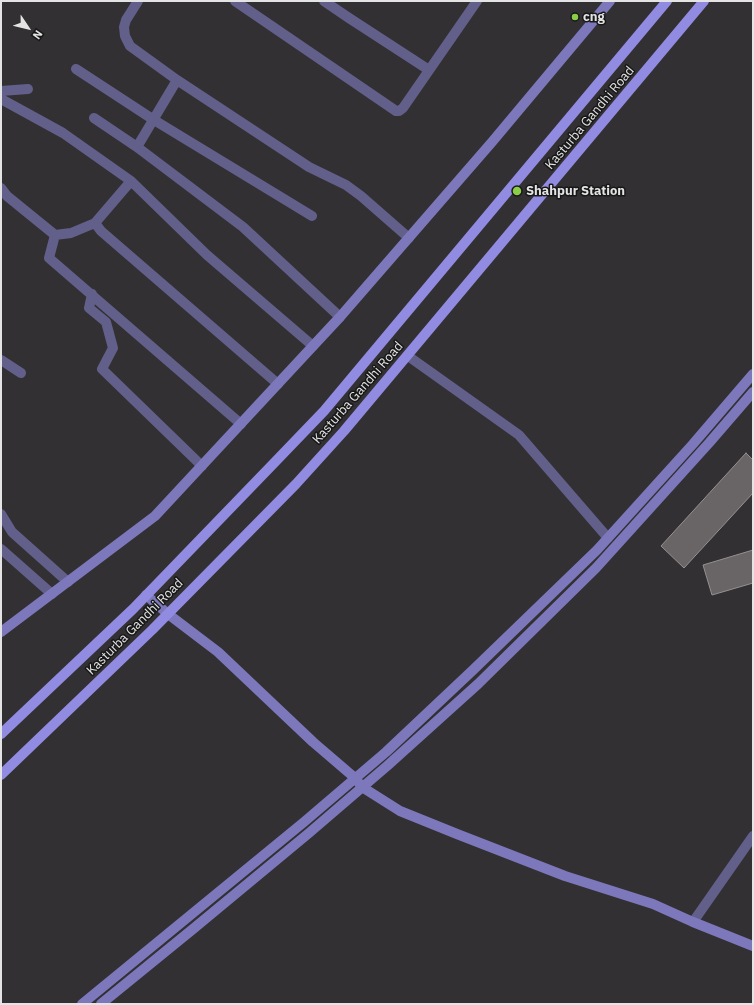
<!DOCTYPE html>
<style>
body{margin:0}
#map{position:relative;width:754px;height:1005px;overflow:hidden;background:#323032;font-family:"IBM Plex Sans",sans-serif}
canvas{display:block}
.frame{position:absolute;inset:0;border:2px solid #e5e4e5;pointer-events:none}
.north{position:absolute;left:8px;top:8px;width:40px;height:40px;-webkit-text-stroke:3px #191819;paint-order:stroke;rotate:125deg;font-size:11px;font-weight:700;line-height:16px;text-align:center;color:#e5e4e5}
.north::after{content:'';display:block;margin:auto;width:14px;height:18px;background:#e5e4e5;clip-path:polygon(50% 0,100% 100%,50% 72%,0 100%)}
</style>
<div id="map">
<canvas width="754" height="1005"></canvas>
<div class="frame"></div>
<div class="north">N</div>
</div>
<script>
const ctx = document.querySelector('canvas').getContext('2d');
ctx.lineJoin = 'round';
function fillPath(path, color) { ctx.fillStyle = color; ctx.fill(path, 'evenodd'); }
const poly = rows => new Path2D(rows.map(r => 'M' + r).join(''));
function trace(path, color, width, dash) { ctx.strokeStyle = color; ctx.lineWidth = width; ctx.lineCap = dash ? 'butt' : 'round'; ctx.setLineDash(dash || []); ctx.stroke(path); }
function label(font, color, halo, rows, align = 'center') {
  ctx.font = font + ' "IBM Plex Sans",sans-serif'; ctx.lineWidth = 3; ctx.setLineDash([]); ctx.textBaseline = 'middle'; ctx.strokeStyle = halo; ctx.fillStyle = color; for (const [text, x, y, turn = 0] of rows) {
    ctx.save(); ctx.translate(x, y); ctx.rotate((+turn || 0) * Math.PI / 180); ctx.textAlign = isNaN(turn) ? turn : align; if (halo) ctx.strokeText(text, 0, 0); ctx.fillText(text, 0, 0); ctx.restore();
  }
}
const building = poly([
 [746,453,753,460,753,493,684,568,661,546,746,453],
 [753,550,753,583,712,595,703,565,753,550]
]);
fillPath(building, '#696566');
trace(building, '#959192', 1);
trace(poly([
 [138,1,126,20,124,27,125,36,130,46,177,80,309,167,346,185,361,196,409,238],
 [235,1,396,111,399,111,403,108,477,1],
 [324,1,349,18,429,70],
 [76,69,154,120,312,216],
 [1,91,28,89],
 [1,99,63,133,131,181,207,255,313,346],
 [94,118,137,147,243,227,340,317],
 [137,147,177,80],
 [131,181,95,223,101,231,278,384],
 [1,188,7,196,55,235],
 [95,223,71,233,55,235,49,258,241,424],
 [92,294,89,308,106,322,113,348,102,369,202,466],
 [408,356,519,435,608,538],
 [1,360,21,373],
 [1,514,12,532,68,582],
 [1,549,52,594],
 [693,922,753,836]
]), '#625f8a', 10);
trace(poly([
 [146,595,168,614,218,652,313,742,355,778,362,787,400,811,457,834,565,876,653,904,693,922,753,946],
 [1,632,155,516,313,346,340,317,492,142,610,1],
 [82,1004,304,822,386,752,473,670,597,550,693,444,753,374],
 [101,1004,193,929,309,833,387,766,478,684,596,568,709,443,753,392]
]), '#7d78bc', 10);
trace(poly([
 [1,734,133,609,275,462,324,411,667,1],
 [1,775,152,630,296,484,344,431,704,1]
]), '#928be2', 10);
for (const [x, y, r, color] of [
 [575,17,4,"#8ace47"],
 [517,191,5,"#8ace47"]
]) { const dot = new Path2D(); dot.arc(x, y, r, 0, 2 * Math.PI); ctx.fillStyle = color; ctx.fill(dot); trace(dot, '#191819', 1.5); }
label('bold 13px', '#e5e4e5', '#191819', [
 ["cng",583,17],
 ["Shahpur Station",526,191]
], 'left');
label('13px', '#e5e4e5', '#191819', [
 ["Kasturba Gandhi Road",590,118,-50],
 ["Kasturba Gandhi Road",358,393,-49],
 ["Kasturba Gandhi Road",135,627,-45]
]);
</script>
